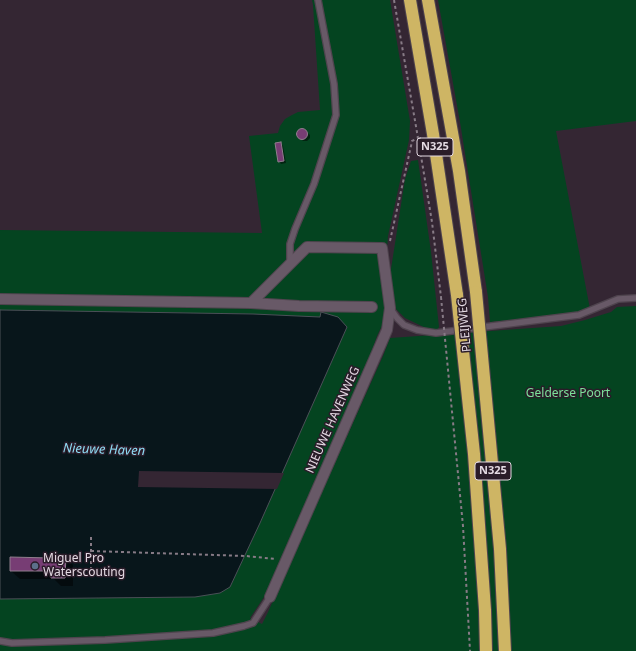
<!DOCTYPE html>
<style>
body{margin:0}
canvas{display:block;background:#342633}
</style>
<canvas width="636" height="651"></canvas>
<script>
const ctx = document.querySelector('canvas').getContext('2d');
ctx.lineJoin = 'round';
function fillPath(path, color) { ctx.fillStyle = color; ctx.fill(path, 'evenodd'); }
const poly = rows => new Path2D(rows.map(r => 'M' + r).join(''));
function trace(path, color, width, dash) { ctx.strokeStyle = color; ctx.lineWidth = width; ctx.lineCap = dash ? 'butt' : 'round'; ctx.setLineDash(dash || []); ctx.stroke(path); }
function label(font, color, halo, rows, align = 'center') {
  ctx.font = font + ' "Noto Sans",sans-serif'; ctx.lineWidth = 3; ctx.setLineDash([]); ctx.textBaseline = 'middle'; ctx.strokeStyle = halo; ctx.fillStyle = color; for (const [text, x, y, turn = 0] of rows) {
    ctx.save(); ctx.translate(x, y); ctx.rotate((+turn || 0) * Math.PI / 180); ctx.textAlign = isNaN(turn) ? turn : align; if (halo) ctx.strokeText(text, 0, 0); ctx.fillText(text, 0, 0); ctx.restore();
  }
}
fillPath(poly([
 [312,0,390,0,410,121,409,140,388,236,385,275,389,311,377,336,367,366,268,591,250,618,262,624,268,612,383,356,390,338,561,326,585,320,611,312,617,307,636,306,636,651,0,651,0,599,195,597,230,587,260,523,347,327,321,312,320,317,253,314,0,310,0,230,262,233,249,136,278,133,280,126,285,119,292,115,298,112,320,110,313,5],
 [438,0,636,0,636,121,556,131,590,309,564,315,490,322,488,297,460,122],
 [418,160,431,252,439,327,437,330,432,331,405,318,396,309,391,292,391,269,405,179,411,161]
]), '#044420');
const water = poly([
 [0,310,253,314,320,317,321,312,338,317,347,327,260,523,230,587,220,593,195,597,0,599,0,310]
]);
fillPath(water, '#08161b');
trace(water, '#4a5057', 1);
fillPath(poly([
 [139,471,284,473,277,489,138,487]
]), '#342633');
fillPath(poly([
 [304,129,310,135,310,138,307,141,303,141,298,135,298,132,300,130],
 [281,143,283,146,286,163,281,164,279,161],
 [65,557,73,565,73,586,61,586,54,579,20,579,11,571,52,559]
]), '#0007');
const building = poly([
 '296.5 134a5.5 5.5 0 1 1 11 0a5.5 5.5 0 1 1-11 0Z',
 [281,142,284,161,278,162,275,143,281,142],
 [51,555,66,556,65,578,51,578,51,571,10,571,10,557,51,558,51,555]
]);
fillPath(building, '#773d74');
trace(building, '#8f7e8d', 1);
const lane = poly([
 [290,264,290,244,295,229,314,184,336,115,334,84,318,0],
 [390,308,397,318,404,325,417,330,436,333,579,315,618,299,636,298],
 [0,641,12,643,105,640,213,633,244,626,253,623,270,597]
]);
const street = poly([
 [0,299,251,303,299,306,372,307],
 [251,303,307,247,382,248,390,308,387,330,270,597]
]);
const highway = poly([
 [410,0,433,134,457,295],
 [428,0,459,171,476,292]
]);
trace(lane, '#4f444e', 8);
trace(street, '#4f444e', 12);
trace(highway, '#4f444e', 14);
trace(poly([
 [394,0,418,138,432,222,441,297],
 [390,241,411,146,412,141,418,138],
 [91,551,246,556,276,559],
 [91,570,91,534]
]), '#877b86', 2, [3, 3]);
trace(lane, '#685967', 5.5);
trace(street, '#685967', 10);
trace(highway, '#ceb564', 12);
const highwayBridge = poly([
 [476,292,500,549,505,651],
 [457,295,474,454,485,610,486,651]
]);
trace(highwayBridge, '#4f444e', 14, []);
trace(poly([
 [441,297,463,526,470,651]
]), '#877b86', 2, [3, 3]);
trace(highwayBridge, '#ceb564', 12);
for (const [x, y, r, color] of [
 [35,566,4,"#5c6f8a"]
]) { const dot = new Path2D(); dot.arc(x, y, r, 0, 2 * Math.PI); ctx.fillStyle = color; ctx.fill(dot); trace(dot, '#2a1c29', 1.5); }
for (const [x, y, w] of [
 [435,147,36],
 [493,471,36]
]) { const box = new Path2D(); box.roundRect(x - w / 2, y - 9, w, 18, 3); ctx.fillStyle = '#2a1c29'; ctx.fill(box); trace(box, '#e3d9e2', 1); }
label('bold 11px', '#e3d9e2', null, [
 ["N325",435,147],
 ["N325",493,471]
]);
label('12px', '#e3d9e2', '#2a1c29', [
 ["PLEIJWEG",465,325,-95],
 ["NIEUWE HAVENWEG",333,420,-66]
]);
label('12px', '#7ce19a', '#2a1c29', [
 ["Gelderse Poort",568,394]
]);
label('12px', '#e3d9e2', '#2a1c29', [
 ["Miguel Pro",43,559],
 ["Waterscouting",43,573]
], 'left');
label('italic 13px', '#8edcf4', '#2a1c29', [
 ["Nieuwe Haven",104,450,2]
]);
</script>
